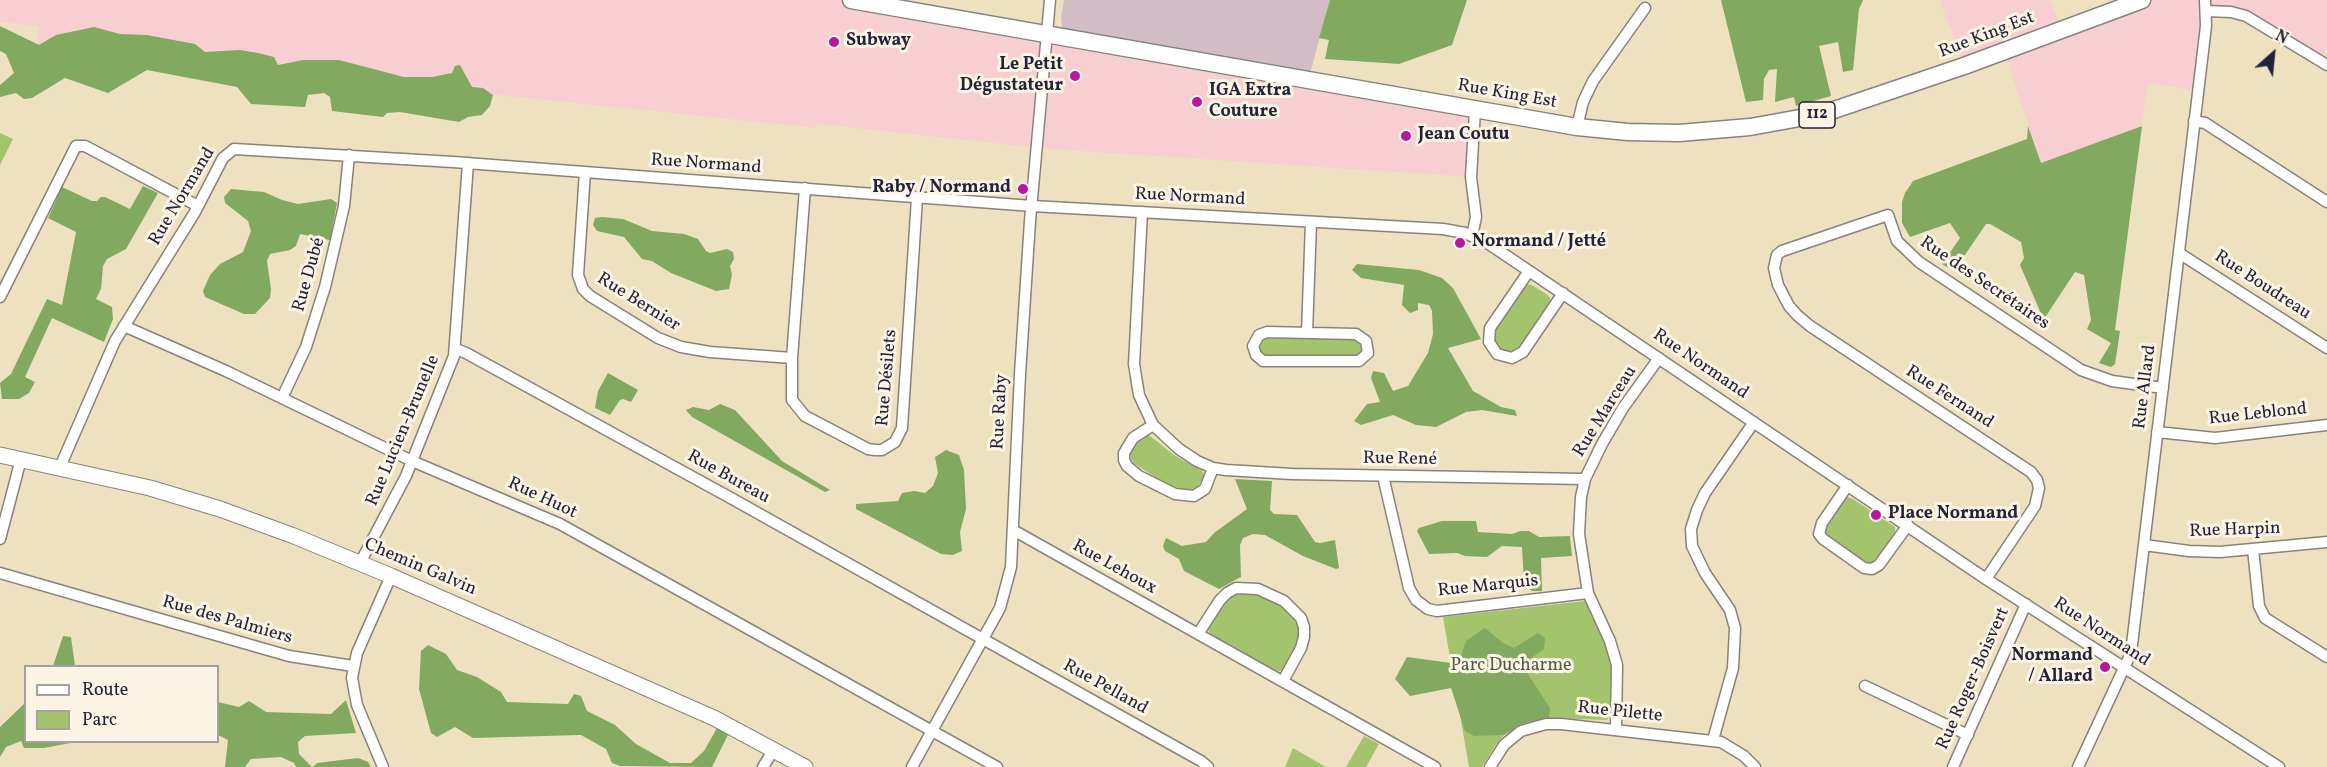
<!DOCTYPE html>
<meta charset="utf-8">
<style>
body{margin:0}
#map{position:relative;width:2327px;height:767px;overflow:hidden;background:#eee1c0;font-family:Vollkorn,serif}
canvas{display:block}
.legend{position:absolute;left:24px;top:665px;width:195px;height:78px;box-sizing:border-box;background:#fcf5e5;border:2px solid #a5a1a1;margin:0;padding:8px 10px;list-style:none;font-size:18px;color:#22223b}
.legend li{display:flex;align-items:center;gap:12px;height:30px}
.legend b{width:30px;border:2px solid #a5a1a1}
.north{position:absolute;left:2243px;top:24px;width:60px;height:60px;-webkit-text-stroke:4px #fcf5e5;paint-order:stroke;rotate:27deg;font-size:16px;font-weight:700;line-height:24px;text-align:center;color:#22223b}
.north::after{content:'';display:block;margin:auto;width:21px;height:27px;background:#22223b;clip-path:polygon(50% 0,100% 100%,50% 72%,0 100%)}
</style>
<div id="map">
<canvas width="2327" height="767"></canvas>
<ul class="legend">
<li><b style="height:8px;background:#fff"></b>Route</li>
<li><b style="height:16px;background:#a3c36c"></b>Parc</li>
</ul>
<div class="north">N</div>
</div>
<script>
const ctx = document.querySelector('canvas').getContext('2d');
ctx.lineJoin = 'round';
function fillPath(path, color) { ctx.fillStyle = color; ctx.fill(path, 'evenodd'); }
const poly = rows => new Path2D(rows.map(r => 'M' + r).join(''));
function trace(path, color, width, dash) { ctx.strokeStyle = color; ctx.lineWidth = width; ctx.lineCap = dash ? 'butt' : 'round'; ctx.setLineDash(dash || []); ctx.stroke(path); }
function label(font, color, halo, rows, align = 'center') {
  ctx.font = font + ' Vollkorn,serif'; ctx.lineWidth = 6; ctx.setLineDash([]); ctx.textBaseline = 'middle'; ctx.strokeStyle = halo; ctx.fillStyle = color; for (const [text, x, y, turn = 0] of rows) {
    ctx.save(); ctx.translate(x, y); ctx.rotate((+turn || 0) * Math.PI / 180); ctx.textAlign = isNaN(turn) ? turn : align; if (halo) ctx.strokeText(text, 0, 0); ctx.fillText(text, 0, 0); ctx.restore();
  }
}
fillPath(poly([
 [0,0,851,0,1475,110,1471,177,1049,149,817,124,816,128,37,47,39,26,0,22],
 [1940,0,2050,0,2061,29,2142,0,2327,0,2327,49,2320,60,2256,21,2207,11,2198,91,2148,83,2142,126,2041,163,2004,51,1964,66]
]), '#f7cfd2');
fillPath(poly([
 [1064,0,1330,0,1308,81,1063,39,1061,16]
]), '#d2bdc6');
fillPath(poly([
 [0,133,13,139,0,165],
 [1527,284,1532,285,1548,295,1551,300,1517,351,1512,354,1502,351,1494,344,1494,331],
 [1262,338,1356,339,1361,342,1363,349,1358,357,1265,355,1258,348],
 [1149,435,1174,455,1202,471,1204,474,1203,478,1197,488,1184,490,1166,484,1135,464,1131,459,1131,451,1134,445],
 [1847,497,1853,499,1895,527,1895,536,1877,561,1871,564,1860,560,1826,534,1825,525],
 [1250,591,1278,602,1298,619,1301,629,1299,640,1287,666,1282,671,1277,671,1212,635,1208,630,1209,625,1220,606,1228,598,1240,592],
 [1585,601,1588,603,1608,648,1612,664,1612,691,1609,716,1607,720,1549,718,1524,723,1504,735,1495,746,1482,767,1469,767,1443,617],
 [1364,736,1379,744,1366,767,1346,767],
 [1293,748,1326,767,1285,767]
]), '#a3c36c');
fillPath(poly([
 [1330,0,1467,0,1452,45,1399,64,1325,59,1329,40,1319,38],
 [1721,0,1863,0,1859,9,1853,70,1843,72,1838,42,1819,46,1831,96,1796,106,1794,97,1775,102,1777,69,1769,70,1764,79,1763,100,1746,102],
 [0,26,39,45,56,35,94,27,120,34,147,35,195,44,205,52,240,50,258,53,274,57,278,65,303,60,339,60,404,77,432,77,452,73,455,66,460,65,472,87,483,88,493,95,490,106,482,115,468,117,459,122,400,112,387,113,383,117,332,111,330,97,324,93,308,95,305,107,251,104,237,87,147,70,108,93,65,78,32,98,24,99,16,93,0,97,0,85,14,73,6,54,0,51],
 [2028,126,2041,163,2142,126,2115,330,2120,331,2115,364,2111,367,2099,363,2111,343,2087,329,2091,320,2084,275,2075,272,2046,316,2043,318,2020,265,2024,258,2021,242,1990,224,1986,224,1954,271,1942,264,1960,238,1950,223,1910,237,1902,223,1902,202,1905,193,1913,181,2027,139],
 [143,186,158,193,126,249,107,259,103,266,101,289,96,299,112,307,113,319,104,342,52,318,25,377,35,382,29,393,19,399,2,399,0,383,11,374,47,299,62,305,76,232,48,218,62,187,92,201,97,201,101,197,105,197,130,209],
 [231,189,264,192,282,200,298,204,331,199,337,203,330,240,300,234,296,246,290,250,270,254,267,261,271,289,270,298,255,314,244,314,205,297,203,291,210,275,220,264,243,252,251,231,248,221,225,203,224,197],
 [602,217,623,219,652,231,684,234,698,239,706,251,710,253,727,249,733,252,734,259,730,266,732,275,729,289,716,291,671,273,652,261,642,259,624,237,597,231,593,225,595,218],
 [1357,264,1419,270,1442,278,1453,288,1481,339,1448,348,1473,391,1501,407,1515,410,1517,416,1482,410,1466,412,1436,427,1416,425,1393,415,1361,425,1354,421,1367,404,1380,402,1371,378,1373,371,1384,373,1393,391,1408,386,1428,353,1433,334,1432,311,1429,305,1418,303,1418,310,1410,313,1402,305,1404,285,1361,278,1352,270],
 [608,373,638,390,631,402,623,399,620,400,610,415,595,408,598,391],
 [720,404,735,410,782,461,830,490,825,492,692,417,686,410,693,407,709,410],
 [946,450,959,455,964,470,966,509,960,532,962,551,953,555,941,554,856,509,856,504,898,501,902,493,914,491,925,493,933,486,938,473,935,457],
 [1235,479,1272,481,1270,510,1274,514,1297,515,1315,542,1320,543,1335,540,1339,568,1336,569,1303,556,1265,535,1253,534,1243,538,1240,545,1241,577,1237,579,1219,589,1184,571,1179,559,1165,551,1163,546,1166,538,1182,546,1206,542,1214,533,1247,509],
 [1442,521,1476,521,1478,532,1512,534,1520,531,1529,531,1539,537,1570,536,1572,556,1541,558,1542,591,1532,591,1524,585,1522,547,1502,546,1487,557,1465,556,1457,553,1429,554,1417,531,1419,528],
 [1485,628,1503,643,1514,648,1538,633,1545,638,1544,649,1527,661,1526,671,1550,708,1549,718,1524,723,1504,735,1474,736,1465,731,1451,688,1410,696,1395,679,1407,657,1451,663,1460,659,1466,641],
 [63,636,71,637,75,666,53,666],
 [428,645,446,654,457,670,477,677,501,692,507,702,568,704,574,694,581,696,587,711,615,725,636,744,670,763,691,763,704,751,717,728,728,735,712,767,620,766,612,763,606,749,581,735,473,738,455,727,437,737,431,733,419,689,421,651],
 [346,700,356,733,305,736,298,742,299,754,312,767,296,767,294,763,281,757,251,759,245,767,225,767,228,740,218,735,218,702,239,707,249,701,266,712,331,714],
 [25,703,26,742,76,742,44,748,24,748,21,741,6,747,0,757,0,727],
 [358,758,368,762,371,767,313,767,317,763]
]), '#82a960');
const street = poly([
 [2207,11,2231,12,2246,16,2327,65],
 [2194,121,2205,123,2327,202],
 [1577,127,1583,102,1593,81,1645,8],
 [585,172,578,275,583,289,590,296,658,338,681,347,710,352,792,358],
 [805,188,792,358,792,400,805,416,868,449,875,450,882,450,895,442,902,428,917,198],
 [1142,212,1134,364,1139,395,1153,425,1179,449,1197,461,1213,468,1226,470,1292,474,1585,479],
 [1472,236,1476,217,1471,177,1475,110],
 [2179,253,2327,348],
 [1529,271,1490,328,1489,342,1497,354,1512,358,1523,352,1563,293],
 [0,297,76,146,85,146,198,206],
 [124,326,226,371,412,461,560,524,997,767],
 [1267,332,1356,334,1366,341,1368,353,1359,361,1263,361,1256,355,1253,346,1259,335,1267,332],
 [1307,333,1311,222],
 [456,349,466,353,729,497,1201,761,1208,767],
 [282,398,306,347,325,287,344,206,349,155],
 [1153,425,1133,438,1124,453,1124,460,1127,466,1139,476,1175,494,1194,496,1205,489,1213,468],
 [2157,432,2215,438,2327,425],
 [60,467,115,341,195,212,223,158,234,149,453,162,1032,206,1443,229,1465,233,1489,244,1986,579,2279,767],
 [1383,476,1409,588,1416,600,1428,609,1437,611,1588,593],
 [1848,485,1822,523,1819,534,1823,539,1864,568,1872,569,1879,565,1908,525],
 [1013,530,1435,767],
 [0,539,21,459],
 [2144,545,2189,551,2220,552,2327,542],
 [2253,549,2259,606,2265,618,2327,657],
 [360,563,406,476,454,356,468,163],
 [0,573,289,656,353,666],
 [1986,579,2035,506,2039,488,2037,480,2031,472,1810,326,1797,315,1789,306,1778,285,1774,268,1777,255,1782,251,1888,215,1897,241,1919,262,2081,370,2112,381,2163,388],
 [1198,634,1220,600,1227,593,1236,588,1258,589,1284,601,1301,618,1304,627,1304,637,1301,648,1283,681],
 [1865,686,1968,735],
 [1616,729,1617,665,1610,641,1588,593,1579,534,1581,497,1585,479,1602,444,1623,408,1659,358],
 [1713,740,1733,668,1735,628,1730,610,1705,573,1692,546,1691,529,1697,510,1705,493,1754,422],
 [383,767,357,705,352,678,357,653,391,576],
 [763,767,774,749],
 [912,767,1000,608,1011,567,1020,374,1030,221,1050,0],
 [1490,767,1504,745,1521,731,1546,724,1561,724,1721,742,1744,756,1755,767],
 [1953,767,2026,604],
 [2078,767,2131,653,2206,26,2205,0]
]);
const secondary = poly([
 [0,455,150,488,220,509,294,536,391,576,714,718,805,767]
]);
const primary = poly([
 [851,0,1577,127,1628,132,1679,133,1750,127,1822,114,1964,66,2142,0]
]);
trace(street, '#88827e', 13);
trace(secondary, '#88827e', 17);
trace(primary, '#88827e', 19);
trace(street, '#fff', 10);
trace(secondary, '#fff', 15);
trace(primary, '#fff', 16);
for (const [x, y, r, color] of [
 [834,42,6,"#b5179e"],
 [1075,76,6,"#b5179e"],
 [1197,102,6,"#b5179e"],
 [1406,136,6,"#b5179e"],
 [1023,189,6,"#b5179e"],
 [1460,243,6,"#b5179e"],
 [1876,515,6,"#b5179e"],
 [2105,667,6,"#b5179e"]
]) { const dot = new Path2D(); dot.arc(x, y, r, 0, 2 * Math.PI); ctx.fillStyle = color; ctx.fill(dot); trace(dot, '#fcf5e5', 2); }
for (const [x, y, w] of [
 [1817,115,36]
]) { const box = new Path2D(); box.roundRect(x - w / 2, y - 13, w, 26, 4.5); ctx.fillStyle = '#fcf5e5'; ctx.fill(box); trace(box, '#22223b', 1.5); }
label('bold 16px', '#22223b', null, [
 ["112",1817,115]
]);
label('18px', '#22223b', '#fcf5e5', [
 ["Rue King Est",1987,36,-21],
 ["Rue King Est",1507,95,10],
 ["Rue Normand",706,165,4],
 ["Rue Normand",183,197,-59],
 ["Rue Normand",1190,198,3],
 ["Rue Dubé",310,275,-74],
 ["Rue des Secrétaires",1984,284,34],
 ["Rue Boudreau",2262,286,33],
 ["Rue Bernier",638,303,32],
 ["Rue Normand",1700,365,34],
 ["Rue Désilets",888,378,-85],
 ["Rue Allard",2146,387,-83],
 ["Rue Fernand",1949,398,33],
 ["Rue Raby",1001,412,-87],
 ["Rue Marceau",1606,412,-58],
 ["Rue Leblond",2258,415,-6],
 ["Rue Lucien-Brunelle",404,431,-67],
 ["Rue René",1400,460,1],
 ["Rue Bureau",728,478,29],
 ["Rue Huot",542,499,25],
 ["Rue Harpin",2235,531,-2],
 ["Chemin Galvin",420,568,23],
 ["Rue Lehoux",1114,568,29],
 ["Rue Marquis",1488,587,-6],
 ["Rue des Palmiers",227,621,16],
 ["Rue Normand",2101,633,33],
 ["Rue Roger-Boisvert",1974,679,-66],
 ["Rue Pelland",1105,688,29],
 ["Rue Pilette",1620,713,6]
]);
label('bold 18px', '#22223b', '#fcf5e5', [
 ["Subway",846,42],
 ["Le Petit",1063,66,"right"],
 ["Dégustateur",1063,87,"right"],
 ["IGA Extra",1209,92],
 ["Couture",1209,113],
 ["Jean Coutu",1418,136],
 ["Raby / Normand",1011,189,"right"],
 ["Normand / Jetté",1472,243],
 ["Place Normand",1888,515],
 ["Normand",2093,657,"right"],
 ["/ Allard",2093,678,"right"]
], 'left');
label('18px', '#4f5a4c', '#fcf5e5', [
 ["Parc Ducharme",1511,667]
]);
</script>
